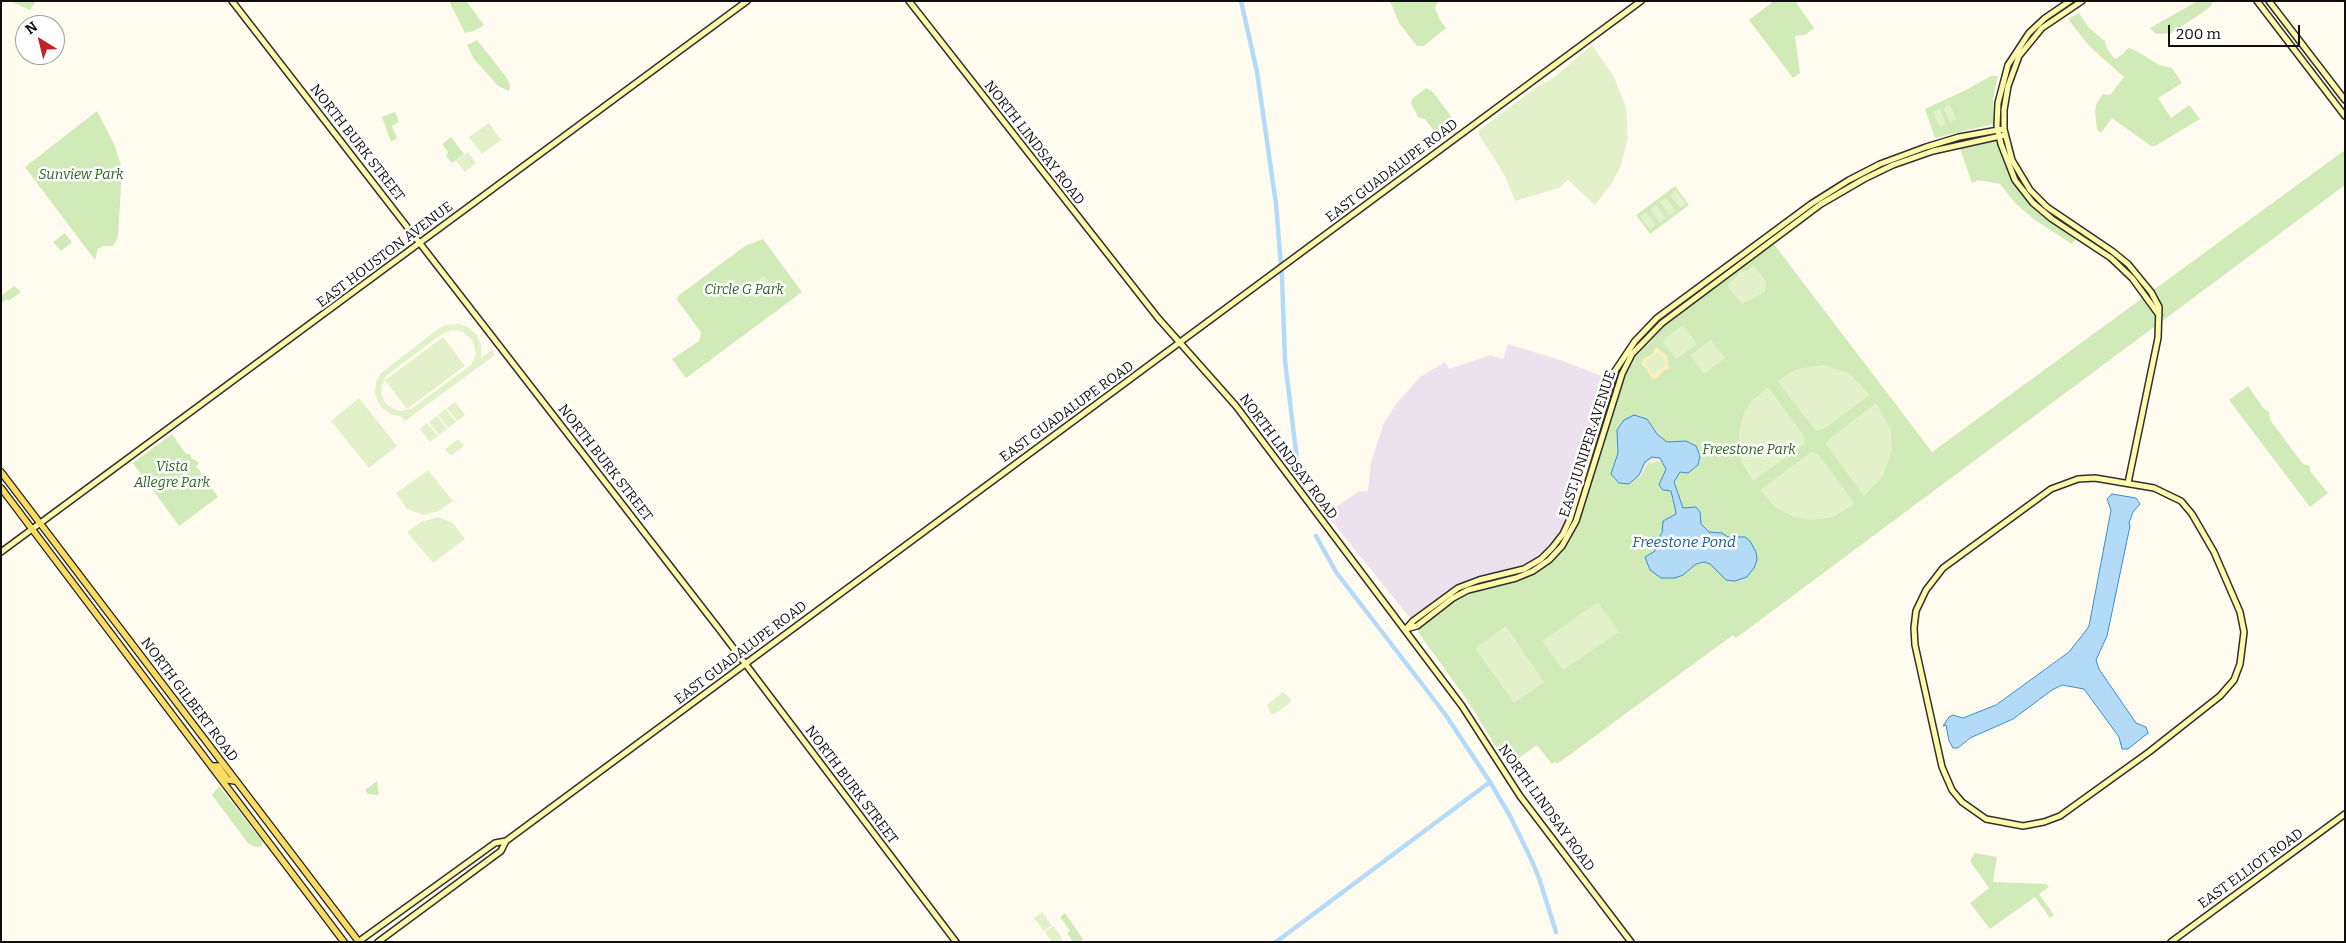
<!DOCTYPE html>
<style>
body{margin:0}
#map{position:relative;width:2346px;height:943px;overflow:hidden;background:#fffcef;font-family:Bitter,serif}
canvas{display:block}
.frame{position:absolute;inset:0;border:2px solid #0e0e0e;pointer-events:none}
.north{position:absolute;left:15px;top:15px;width:50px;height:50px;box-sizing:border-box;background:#fff;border:1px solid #9f9f9f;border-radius:50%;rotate:324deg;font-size:14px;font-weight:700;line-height:20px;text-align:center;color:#0e0e0e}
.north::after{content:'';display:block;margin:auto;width:18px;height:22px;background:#c12325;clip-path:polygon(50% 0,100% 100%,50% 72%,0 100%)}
.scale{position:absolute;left:2168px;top:25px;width:132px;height:22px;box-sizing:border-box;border:2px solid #0e0e0e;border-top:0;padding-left:6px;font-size:15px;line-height:18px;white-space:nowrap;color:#0e0e0e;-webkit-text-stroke:4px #fff;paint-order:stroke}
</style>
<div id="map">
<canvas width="2346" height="943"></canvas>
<div class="frame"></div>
<div class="north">N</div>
<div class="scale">200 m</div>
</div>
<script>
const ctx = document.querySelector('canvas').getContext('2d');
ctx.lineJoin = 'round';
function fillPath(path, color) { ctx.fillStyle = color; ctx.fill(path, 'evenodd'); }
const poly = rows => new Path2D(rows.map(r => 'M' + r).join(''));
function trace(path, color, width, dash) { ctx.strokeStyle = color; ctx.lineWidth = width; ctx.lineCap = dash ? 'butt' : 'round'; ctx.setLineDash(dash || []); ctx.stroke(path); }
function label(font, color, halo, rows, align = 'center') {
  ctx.font = font + ' Bitter,serif'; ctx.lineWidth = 5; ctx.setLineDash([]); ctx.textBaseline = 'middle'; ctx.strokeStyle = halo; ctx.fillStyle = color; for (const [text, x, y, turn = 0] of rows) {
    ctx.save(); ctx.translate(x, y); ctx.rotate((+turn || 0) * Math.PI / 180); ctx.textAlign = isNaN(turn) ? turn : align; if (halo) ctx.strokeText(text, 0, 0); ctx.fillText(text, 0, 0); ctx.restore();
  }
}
fillPath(poly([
 [1508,344,1560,360,1605,377,1608,381,1568,518,1563,529,1549,547,1528,565,1459,585,1410,618,1326,514,1358,492,1368,491,1371,462,1383,425,1396,404,1420,377,1445,362,1449,369,1491,355,1503,359]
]), '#ece2ed');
fillPath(poly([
 [36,1,30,10,12,2,1,2],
 [449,1,466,1,484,25,474,31,465,33],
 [1390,1,1438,1,1435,8,1440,20,1446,28,1424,46,1417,46,1399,23],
 [1774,1,1795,1,1814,28,1805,35,1795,36,1800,73,1793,78,1749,20],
 [2213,1,2211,6,2205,11,2171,33,2156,34,2150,28,2196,2],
 [2079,13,2089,28,2105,41,2107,49,2115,59,2123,54,2128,48,2133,49,2159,65,2172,68,2182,83,2158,98,2171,118,2189,105,2200,119,2155,146,2151,146,2112,118,2101,133,2097,130,2095,111,2097,103,2103,94,2110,95,2124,77,2089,46,2068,19],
 [477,40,507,78,510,86,509,91,498,86,474,59,467,45],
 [1991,76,1998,76,1993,99,1993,124,1935,138,1925,109,1968,89],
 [1426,88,1432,91,1457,124,1456,129,1441,141,1425,119,1418,117,1411,103,1412,99],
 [97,111,115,146,122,169,118,237,113,246,103,246,98,249,95,260,25,167],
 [395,112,399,122,392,126,397,138,391,142,382,117],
 [2002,136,2007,155,2021,186,2049,213,2080,233,2072,244,2035,220,2016,204,2000,184,1978,180,1972,183,1959,146],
 [451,137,464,154,452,163,446,156,448,152,442,144],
 [2345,150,2345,185,1736,638,1733,635,1557,764,1556,762,1552,764,1537,745,1508,766,1467,700,1418,632,1420,626,1465,594,1482,587,1525,577,1546,565,1557,556,1571,536,1577,523,1618,390,1635,355,1665,324,1773,243,1932,452],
 [1675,186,1689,205,1650,234,1636,215],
 [65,233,72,242,61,251,53,242],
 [763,239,802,292,686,378,672,359,699,341,701,332,677,300,678,296,745,246],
 [14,286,21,292,8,301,7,299,1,303,1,296],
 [2248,386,2264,409,2269,412,2270,420,2303,464,2310,466,2310,471,2328,493,2310,507,2229,400],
 [172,434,186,454,190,454,191,458,197,461,199,464,196,466,218,497,179,526,133,463],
 [377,781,379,795,368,794,365,790],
 [219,786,263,842,261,846,255,847,248,843,212,795],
 [1975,853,1997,857,1993,882,2046,884,2049,887,2039,894,2054,915,2050,918,2035,897,1990,929,1970,903,1989,888,1970,861],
 [1065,913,1083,939,1080,942,1073,942,1067,933,1070,931,1060,917]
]), '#d0eab8');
fillPath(poly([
 [1656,347,1667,356,1669,369,1664,370,1658,378,1652,379,1646,368,1641,365,1643,359,1652,354]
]), '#fbefbb');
fillPath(poly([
 [1592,45,1613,75,1626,107,1628,138,1621,165,1612,183,1595,205,1568,180,1559,188,1515,201,1505,176,1479,135,1479,130,1538,86,1552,79],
 [1950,104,1956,119,1950,122,1943,108],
 [1940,109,1946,124,1940,127,1933,112],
 [489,123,501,140,482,154,469,137],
 [468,152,476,163,465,172,456,161],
 [1676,190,1686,204,1680,208,1670,195],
 [1666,198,1676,211,1669,216,1660,202],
 [1656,205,1666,218,1660,223,1650,210],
 [1646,212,1656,225,1650,230,1640,217],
 [1754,266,1766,281,1765,292,1742,304,1729,289,1728,285,1741,271,1746,271],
 [763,276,775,286,771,291,758,281],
 [459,324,468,327,477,335,481,346,481,358,492,350,495,355,405,421,402,417,390,414,384,410,379,404,375,393,376,382,381,373,438,329,446,325],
 [452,330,463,332,473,341,476,355,471,365,411,409,400,411,390,407,384,401,381,392,382,385,386,376,442,334],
 [1683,325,1697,344,1676,359,1662,341],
 [443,337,465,366,407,409,385,380],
 [1711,340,1725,358,1704,374,1690,355],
 [1658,352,1667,364,1653,374,1645,362],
 [1823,365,1849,373,1870,395,1824,429,1816,431,1777,381,1797,369],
 [1768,387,1804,436,1805,440,1803,445,1753,481,1741,461,1739,433,1744,412,1753,400],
 [359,398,397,446,369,468,331,421],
 [455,402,465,415,457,421,447,408],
 [1876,403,1891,430,1892,450,1884,475,1864,496,1826,444,1829,439],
 [446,409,456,422,448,428,438,415],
 [437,416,447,429,439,435,429,422],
 [427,423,438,436,430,442,420,429],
 [458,439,464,446,451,456,445,449],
 [1811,452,1818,454,1855,504,1833,517,1813,520,1794,517,1775,507,1760,490],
 [428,470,453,501,439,511,423,515,407,509,396,493],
 [438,517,453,523,465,539,433,563,407,532,421,522],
 [1598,602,1619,632,1563,670,1542,641],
 [1506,626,1544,682,1514,703,1475,648],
 [1283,692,1291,699,1291,702,1275,714,1271,714,1267,705],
 [1042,912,1052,925,1044,931,1034,918],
 [1053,926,1063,939,1060,942,1052,942,1045,932]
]), '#e2f1ca');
fillPath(poly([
 [1657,457,1663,461,1666,466,1663,465,1660,461,1651,464,1649,462,1640,478,1638,477,1645,462]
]), '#efebde');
const water = poly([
 [1634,415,1647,419,1657,434,1667,442,1686,441,1696,446,1700,456,1698,465,1688,473,1680,472,1674,482,1683,508,1696,507,1700,512,1701,524,1709,532,1722,533,1728,537,1745,537,1750,541,1756,552,1757,560,1754,568,1747,577,1735,581,1726,580,1710,564,1704,562,1696,564,1683,575,1675,578,1661,578,1650,570,1645,557,1655,551,1656,541,1662,533,1663,521,1676,514,1675,508,1671,491,1663,490,1659,485,1666,469,1660,458,1652,457,1645,462,1639,475,1629,484,1619,483,1611,474,1618,453,1617,430,1624,420,1634,415],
 [2112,494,2136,498,2140,504,2133,512,2129,523,2130,526,2107,636,2096,660,2099,669,2136,723,2146,727,2148,733,2128,749,2122,749,2119,737,2084,689,2062,685,2052,690,2013,719,1970,738,1958,748,1953,748,1949,741,1946,725,1943,726,1949,717,1953,715,1963,718,1996,705,2069,652,2084,633,2089,626,2111,510,2107,499,2112,494]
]);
fillPath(water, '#b3dbf7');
trace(water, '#398ecf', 1);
trace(poly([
 [1241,1,1257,72,1276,204,1282,278,1285,361,1298,468],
 [1316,536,1336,572,1445,714,1490,782,1510,816,1532,861,1539,878,1556,932],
 [1276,942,1490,782]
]), '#b3dbf7', 4.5);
const secondary = poly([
 [232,1,719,629,956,942],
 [909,1,1158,318,1236,406,1462,706,1520,796,1631,942],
 [2070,1,2045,18,2029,33,2008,65,1998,103,1997,126,2001,144,2015,180,2033,203,2052,219,2111,258,2132,278,2159,315],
 [2082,1,2042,28,2019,56,2008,86,2004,110,2004,129,2012,160,2030,190,2047,207,2112,251,2128,264,2151,292,2159,307,2158,338,2128,483],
 [2257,1,2345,116],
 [2269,1,2345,100],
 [2095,478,2154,488,2181,501,2192,514,2214,552,2240,612,2244,632,2240,664,2234,680,2220,696,2149,752,2060,816,2044,822,2023,826,1986,819,1962,802,1952,790,1942,767,1915,645,1914,628,1916,611,1926,590,1943,568,2051,489,2078,479,2095,478],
 [1,552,747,1],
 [1406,629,1413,621,1458,588,1479,580,1524,569,1541,559,1552,548,1563,534,1570,519,1615,371,1635,341,1657,318,1811,204,1849,180,1880,164,1926,147,1959,137,2004,129],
 [1406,629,1417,626,1453,598,1468,590,1516,578,1533,571,1549,560,1562,546,1576,521,1622,374,1632,354,1662,323,1821,204,1864,179,1893,165,1933,151,2005,135],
 [358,942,495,843,506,841],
 [378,942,501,851,506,841,1641,1],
 [2171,942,2345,814]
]);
const primary = poly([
 [1,472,359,942],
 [1,488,344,942],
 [213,766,218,766,228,780,235,781]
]);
trace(secondary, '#303030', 8);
trace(primary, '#1f1f1f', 8);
trace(secondary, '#fff9aa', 5);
trace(primary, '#fadb64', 5.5);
label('14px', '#0e0e0e', '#fff', [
 ["NORTH BURK STREET",357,143,52],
 ["NORTH LINDSAY ROAD",1034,143,52],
 ["EAST GUADALUPE ROAD",1392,171,-37],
 ["EAST HOUSTON AVENUE",385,255,-37],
 ["EAST GUADALUPE ROAD",1067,412,-36],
 ["EAST JUNIPER AVENUE",1588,444,-72],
 ["NORTH LINDSAY ROAD",1288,457,53],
 ["NORTH BURK STREET",605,463,52],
 ["EAST GUADALUPE ROAD",741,653,-37],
 ["NORTH GILBERT ROAD",189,700,53],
 ["NORTH BURK STREET",851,785,53],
 ["NORTH LINDSAY ROAD",1546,808,54],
 ["EAST ELLIOT ROAD",2251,869,-36]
]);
label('italic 14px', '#2a671d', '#fff', [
 ["Sunview Park",81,175],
 ["Circle G Park",744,290],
 ["Freestone Park",1749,450],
 ["Vista",172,467],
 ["Allegre Park",172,483]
]);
label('italic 15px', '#155fa2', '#fff', [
 ["Freestone Pond",1684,543]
]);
</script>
